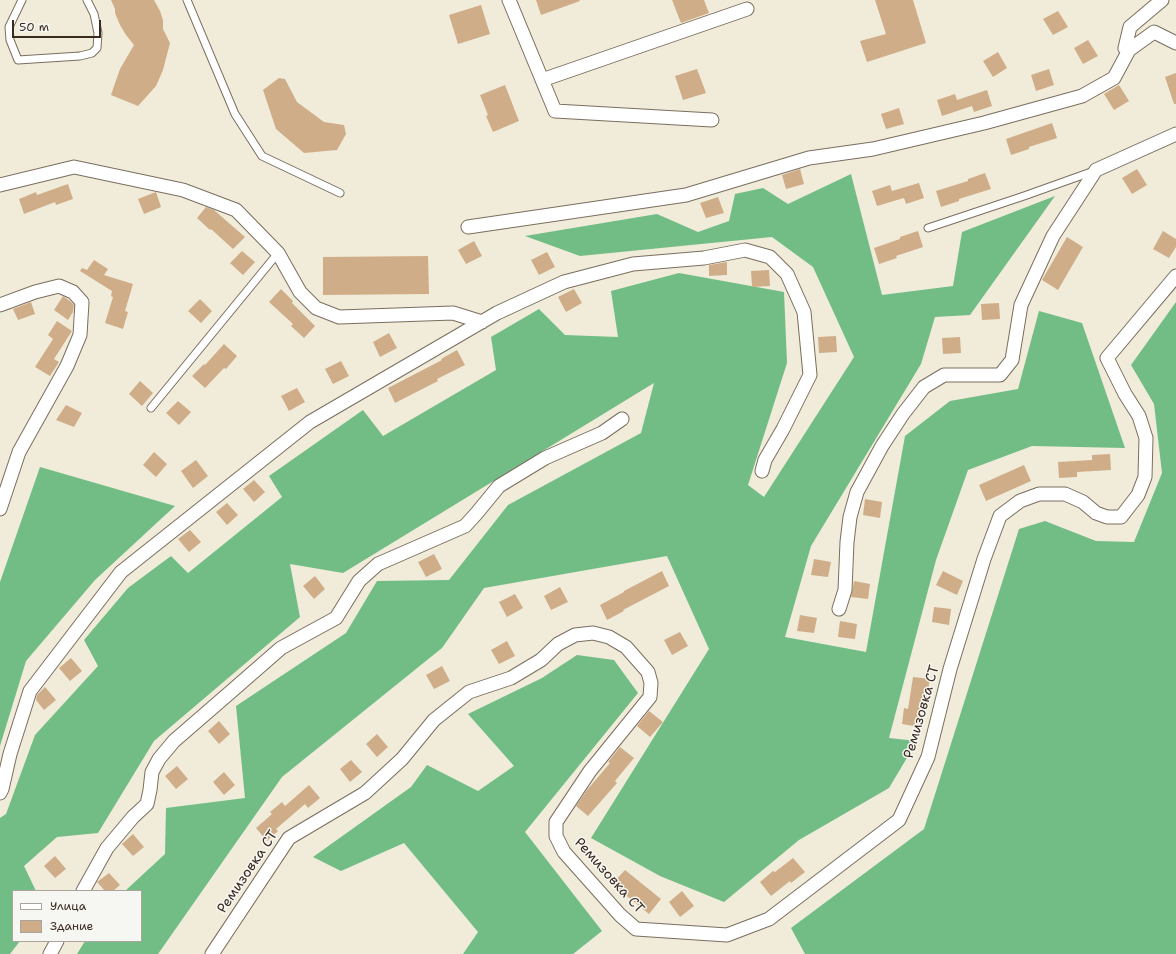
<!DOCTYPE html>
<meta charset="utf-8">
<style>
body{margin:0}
#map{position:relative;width:1176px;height:954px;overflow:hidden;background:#f0ecd9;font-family:"Shantell Sans",sans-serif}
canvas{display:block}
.legend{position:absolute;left:12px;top:890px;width:130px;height:52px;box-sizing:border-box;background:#f6f6f2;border:1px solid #aba49d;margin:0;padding:5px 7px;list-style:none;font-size:12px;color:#3b2a1e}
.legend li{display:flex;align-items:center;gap:8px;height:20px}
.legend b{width:20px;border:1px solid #aba49d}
.scale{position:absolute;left:12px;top:20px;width:89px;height:18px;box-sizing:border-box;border:2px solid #3b2a1e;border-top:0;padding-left:5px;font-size:12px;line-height:14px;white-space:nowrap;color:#3b2a1e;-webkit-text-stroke:3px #f6f6f2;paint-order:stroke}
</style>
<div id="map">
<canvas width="1176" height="954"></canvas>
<ul class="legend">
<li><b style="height:5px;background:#fff"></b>Улица</li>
<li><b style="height:11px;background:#d0ad89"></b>Здание</li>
</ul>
<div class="scale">50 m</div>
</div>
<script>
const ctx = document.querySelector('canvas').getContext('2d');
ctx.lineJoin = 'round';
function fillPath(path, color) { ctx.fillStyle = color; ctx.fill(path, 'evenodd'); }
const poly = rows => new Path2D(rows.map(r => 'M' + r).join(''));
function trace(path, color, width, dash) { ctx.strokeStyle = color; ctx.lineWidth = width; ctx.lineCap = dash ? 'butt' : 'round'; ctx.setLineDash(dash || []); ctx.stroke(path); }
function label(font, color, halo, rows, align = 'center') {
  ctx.font = font + ' "Shantell Sans",sans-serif'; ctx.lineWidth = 3; ctx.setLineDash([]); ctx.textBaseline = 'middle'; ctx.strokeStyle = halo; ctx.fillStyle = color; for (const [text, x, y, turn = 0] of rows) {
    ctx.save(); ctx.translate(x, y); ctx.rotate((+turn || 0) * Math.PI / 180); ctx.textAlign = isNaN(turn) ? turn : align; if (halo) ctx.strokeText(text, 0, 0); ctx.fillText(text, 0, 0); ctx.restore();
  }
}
fillPath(poly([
 [851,174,882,295,953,286,962,232,1055,196,970,315,935,317,921,364,811,546,785,637,866,652,905,436,950,401,1018,389,1039,311,1082,323,1125,448,1032,446,968,470,936,560,889,738,917,741,889,788,799,840,724,902,660,876,591,838,709,649,667,556,484,588,442,648,282,777,158,954,77,954,85,941,141,941,141,891,125,891,165,854,166,808,245,798,236,706,346,633,377,581,449,580,508,505,641,433,654,383,343,573,290,564,300,617,154,741,98,833,57,837,24,866,36,891,13,891,13,941,20,941,10,954,0,954,0,818,6,814,35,735,98,666,84,640,128,588,171,556,188,573,282,497,269,476,363,410,383,436,496,370,491,337,539,309,565,335,618,337,611,291,679,273,784,292,787,363,748,485,764,497,854,357,813,267,772,237,580,256,525,236,657,214,698,232,729,221,735,194,763,188,788,204],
 [1176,302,1176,954,805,954,791,928,924,829,1019,529,1045,521,1096,541,1134,542,1162,473,1154,404,1131,365],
 [40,467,175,506,95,580,26,661,0,746,0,582],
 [577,655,614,660,638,693,525,832,602,931,573,954,463,954,478,932,404,843,341,871,313,857,411,787,427,765,478,791,514,766,468,714,542,678]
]), '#71bd85');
fillPath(poly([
 [111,0,154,0,160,11,163,20,163,29,170,43,163,70,156,86,138,106,111,95,120,69,134,45,126,35,120,25,115,13,115,9],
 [536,0,579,0,580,1,541,15],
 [672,0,704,0,709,13,681,23],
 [875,0,913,0,926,43,867,62,860,41,886,34],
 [481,5,490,34,458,44,449,15],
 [1058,11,1068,27,1053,35,1043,19],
 [1088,40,1098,56,1083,64,1074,48],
 [998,52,1007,68,993,77,983,61],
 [697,69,706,93,683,100,675,76],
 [1049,69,1054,85,1036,91,1031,75],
 [1176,73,1176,104,1174,104,1165,77],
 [279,78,285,79,297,102,324,122,344,125,346,134,337,150,304,153,276,129,263,90],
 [505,85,519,121,493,132,486,116,488,115,480,95],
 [1119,85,1129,101,1114,110,1104,94],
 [987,90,992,106,974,112,972,106,942,116,937,100,955,94,957,100],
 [899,108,904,124,886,129,881,114],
 [1052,123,1057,138,1029,147,1029,149,1011,155,1006,139],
 [800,169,804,184,786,189,782,175],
 [1137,169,1147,185,1132,194,1122,178],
 [985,173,991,189,959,199,959,201,941,207,936,191,968,181,968,179],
 [919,183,924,198,906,204,904,198,877,206,872,191,890,185,892,191],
 [68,184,73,199,56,205,55,202,24,214,19,199,36,192,37,195],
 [156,192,161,207,144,214,138,199],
 [718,197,724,213,706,218,700,203],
 [206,207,214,210,245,237,233,249,211,229,210,230,197,218],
 [918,231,923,247,896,256,897,258,879,264,874,248,900,239,900,237],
 [1163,231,1176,239,1176,247,1169,258,1153,249],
 [1067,237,1083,247,1058,290,1042,280],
 [474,241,482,256,466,264,458,250],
 [242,251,255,262,243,275,230,263],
 [547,252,555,267,539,275,531,260],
 [428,256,429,294,323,295,323,257],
 [94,260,108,269,104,275,133,284,125,311,128,312,123,329,105,323,113,297,111,296,112,291,80,271,82,268,87,270],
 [727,262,727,275,709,276,709,265],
 [769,270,770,286,752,287,751,271],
 [281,289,293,301,292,303,315,326,304,338,291,326,293,324,269,302],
 [574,289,582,303,566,312,558,297],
 [63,296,70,301,74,305,73,312,68,320,54,310],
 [200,299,212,311,201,323,188,311],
 [31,302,35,314,18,320,13,309],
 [999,303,1000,319,982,320,981,304],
 [57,321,72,331,54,359,59,362,50,376,35,367,53,339,48,335],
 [389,333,397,348,380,357,373,342],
 [836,336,837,352,819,353,818,337],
 [960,337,961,353,943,354,942,338],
 [224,344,237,356,226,369,224,368,205,388,192,376,204,364,205,365],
 [457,350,465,365,437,379,438,381,395,403,388,388,442,360,441,359],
 [341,361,349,376,333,384,325,369],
 [140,381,153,393,142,406,129,394],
 [297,388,305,402,289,411,281,396],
 [178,401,191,412,179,425,166,413],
 [66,405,82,413,74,427,56,420],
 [154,452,167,464,156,477,143,465],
 [1110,454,1111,470,1077,472,1077,477,1059,478,1058,462,1092,460,1092,455],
 [196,460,208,476,193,488,181,471],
 [1024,465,1031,481,986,501,979,485],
 [254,480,265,492,254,502,243,489],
 [865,499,882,502,880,518,863,515],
 [227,503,238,515,227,525,216,512],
 [190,530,201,542,189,552,178,539],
 [434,554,442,569,426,577,418,562],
 [814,559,831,562,828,577,811,575],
 [662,571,669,586,623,610,624,611,607,620,600,605,624,592,624,591],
 [943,571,963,581,957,595,936,585],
 [315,576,325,589,314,599,303,586],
 [854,581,870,584,868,599,851,597],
 [560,587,568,602,551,610,544,596],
 [515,594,523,608,507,617,499,602],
 [934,607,951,609,949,625,932,622],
 [800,615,817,618,814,633,797,631],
 [840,621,857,624,855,639,838,637],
 [680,632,688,646,672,655,664,640],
 [507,641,515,656,499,664,491,650],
 [71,658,82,671,70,681,59,668],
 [442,666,450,681,434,689,426,675],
 [913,677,930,679,927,695,924,695,919,727,902,724,904,708,908,709],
 [45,687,56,700,44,710,36,700,37,695],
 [649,711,663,722,650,737,637,726],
 [219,721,230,734,219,744,208,731],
 [377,734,388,747,377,757,366,744],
 [620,747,634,758,615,781,617,783,588,816,576,806,587,790,610,763,608,762],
 [351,760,362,772,350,782,340,769],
 [177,766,188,779,176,789,165,776],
 [224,772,235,785,224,795,213,782],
 [309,785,320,798,308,808,305,804,276,829,278,831,267,841,256,828,272,814,270,812,282,802,285,806],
 [133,834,144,847,133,856,122,844],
 [55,856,66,869,55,878,44,866],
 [793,858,805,872,791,883,790,881,771,896,760,882,773,871,775,872],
 [625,870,661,899,649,914,612,884],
 [109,873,120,885,113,891,105,891,97,882],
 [682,891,694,906,680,917,669,902]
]), '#d0ad89');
const lane = poly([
 [22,0,9,27,10,40,18,60,80,56,92,53,97,48,98,33,94,14,87,0],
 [187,0,235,114,262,156,340,193],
 [928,228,1024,196,1094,171],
 [151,408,278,253]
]);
const street = poly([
 [509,0,555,111,712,120],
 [1129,50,1125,48,1130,27,1162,0],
 [542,80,747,9],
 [0,185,74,167,183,190,236,210,278,253,300,292,316,308,339,317,453,313,482,322],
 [468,227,686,195,809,158,873,149,984,123,1082,96,1114,78,1129,50,1154,32,1176,43],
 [0,305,35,292,59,286,73,292,82,302,80,335,67,366,19,452,0,509],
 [839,609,845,590,847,542,850,517,857,492,882,446,903,414,924,387,944,375,1000,375,1012,360,1021,305,1053,236,1096,170,1176,134],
 [0,793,2,789,10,754,30,691,121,572,310,422,497,313,564,282,633,264,704,258,745,250,770,257,787,274,804,312,810,375,783,429,765,460,762,471],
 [83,891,107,848,133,817,147,804,150,790,152,772,159,759,174,741,234,689,281,648,336,618,359,581,378,564,465,526,476,514,499,486,545,458,602,433,622,419],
 [50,954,57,941],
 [212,954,289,838,365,793,402,759,434,720,469,692,511,678,541,660,558,644,575,635,593,633,609,637,626,647,648,672,651,683,650,697,590,771,556,822,556,836,564,852,620,915,636,929,727,935,769,919,899,820,928,757,950,669,984,559,1000,516,1020,501,1039,494,1065,494,1083,502,1096,513,1107,517,1121,517,1138,495,1145,477,1146,438,1139,416,1125,394,1107,358,1176,276]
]);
trace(lane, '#7a6e5f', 9);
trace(street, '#7a6e5f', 15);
trace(lane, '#fff', 7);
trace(street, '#fff', 13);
label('14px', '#3b2a1e', '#f6f6f2', [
 ["Ремизовка СТ",922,712,-74],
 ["Ремизовка СТ",248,872,-56],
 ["Ремизовка СТ",609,876,48]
]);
</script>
